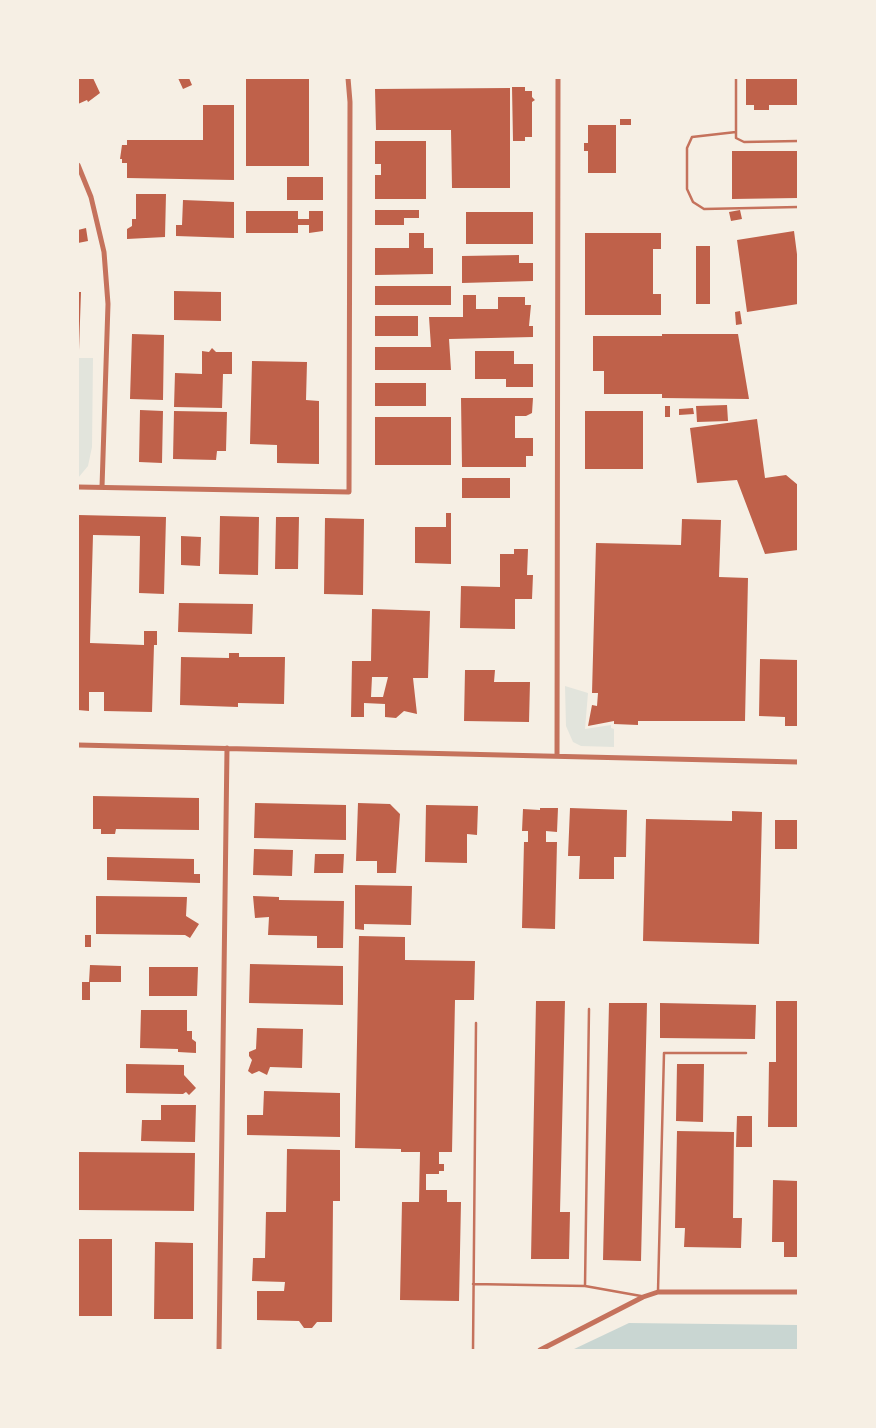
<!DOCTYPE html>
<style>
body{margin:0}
#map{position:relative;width:876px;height:1428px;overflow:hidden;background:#f6efe4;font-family:Lato,sans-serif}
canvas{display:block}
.frame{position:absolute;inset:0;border:79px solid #f6efe4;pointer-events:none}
</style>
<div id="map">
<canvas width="876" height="1428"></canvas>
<div class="frame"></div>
</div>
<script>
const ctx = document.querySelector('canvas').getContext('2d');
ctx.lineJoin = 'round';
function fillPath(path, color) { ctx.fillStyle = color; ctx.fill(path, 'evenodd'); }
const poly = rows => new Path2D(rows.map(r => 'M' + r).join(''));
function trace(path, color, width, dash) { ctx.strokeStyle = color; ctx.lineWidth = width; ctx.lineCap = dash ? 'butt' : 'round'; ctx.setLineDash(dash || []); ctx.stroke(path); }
fillPath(poly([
 [78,358,93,358,92,447,88,466,78,478],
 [565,686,588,693,585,729,611,725,611,728,614,729,614,747,581,746,573,742,566,726]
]), '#e2e4dc');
fillPath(poly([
 [629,1323,798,1325,798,1350,572,1350]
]), '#c9d6d2');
fillPath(poly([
 [78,78,93,78,100,93,88,102,87,100,78,104],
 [178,78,189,78,192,85,183,89],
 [246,78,309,78,309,166,246,166],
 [746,78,798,78,798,105,769,105,769,110,754,110,754,105,746,105],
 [512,87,525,87,525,91,532,91,532,97,535,100,532,102,532,137,525,137,525,141,513,141],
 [510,88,510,188,452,188,451,130,376,130,375,89],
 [203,105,234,105,234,180,127,178,127,163,122,163,122,159,120,159,122,145,127,145,127,140,203,140],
 [620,119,631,119,631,125,620,125],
 [588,125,616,125,616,173,588,173,588,151,584,151,584,143,588,143],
 [375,141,426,141,426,199,375,199,375,175,381,175,381,164,375,164],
 [732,151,798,151,798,198,732,199],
 [287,177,323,177,323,200,287,200],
 [136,194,166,194,165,237,127,239,127,229,132,226,132,219,136,219],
 [183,200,234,202,234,238,176,236,176,225,182,225],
 [375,210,419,210,419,218,404,218,404,225,375,225],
 [740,210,742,219,731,221,729,212],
 [246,211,298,211,298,219,309,219,309,211,323,211,323,231,309,233,309,225,298,225,298,233,246,233],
 [466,212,533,212,533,244,466,244],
 [86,228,88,241,78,243,78,230],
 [794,231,798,262,798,304,747,312,737,240],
 [409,233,424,233,424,248,433,248,433,274,375,275,375,248,409,248],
 [585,233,661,233,661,249,653,249,653,294,661,294,661,315,585,315],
 [696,246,710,246,710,304,696,304],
 [519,255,519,263,533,263,533,281,462,283,462,256],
 [375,286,451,286,451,305,375,305],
 [174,291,221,292,221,321,174,320],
 [78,292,81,292,79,350,78,350],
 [463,295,476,295,476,309,498,309,498,297,525,297,525,305,531,305,529,326,533,326,533,337,449,339,451,370,375,370,375,347,431,347,429,317,463,317],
 [740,311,742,324,736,325,735,312],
 [375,316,418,316,418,336,375,336],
 [132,334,164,335,163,400,130,399],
 [662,334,738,334,749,399,662,398,662,394,604,394,604,371,593,371,593,336,662,336],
 [212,348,216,352,232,352,232,374,223,374,222,408,174,407,175,373,202,374,202,351,209,352],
 [475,351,514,351,514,364,533,364,533,387,506,387,506,379,475,379],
 [252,361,307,362,306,400,319,401,319,464,277,463,277,445,250,444],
 [375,383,426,383,426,406,375,406],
 [461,398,533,398,532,413,526,416,515,416,515,438,533,438,533,456,526,456,526,467,462,467],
 [727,405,728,421,697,422,696,406],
 [665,406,670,406,670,417,665,417],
 [693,408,694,414,679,415,679,409],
 [140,410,163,411,162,463,139,462],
 [174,411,227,412,226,451,217,451,216,460,173,459],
 [585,411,643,411,643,469,585,469],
 [375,417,451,417,451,465,375,465],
 [757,419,765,478,786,475,798,485,798,550,765,554,737,480,697,483,690,428],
 [462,478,510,478,510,498,462,498],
 [446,513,451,513,451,564,415,563,415,527,446,527],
 [78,515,166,517,164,594,139,593,140,536,93,535,90,643,144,645,144,631,157,631,157,645,154,645,152,712,104,711,104,692,89,692,89,711,78,710],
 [220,516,259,517,258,575,219,574],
 [276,517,299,517,298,569,275,569],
 [325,518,364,519,363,595,324,594],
 [682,519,721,520,719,577,748,578,745,721,638,721,638,725,614,724,614,721,588,726,592,705,597,706,598,693,592,693,596,543,681,545],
 [181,536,201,537,200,566,181,565],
 [514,549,528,549,527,575,533,575,532,599,515,599,515,629,460,628,461,586,500,587,500,554,514,554],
 [179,603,253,604,252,634,178,632],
 [372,609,430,611,428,678,413,678,417,714,404,711,396,718,385,717,385,704,364,703,364,717,351,717,352,661,371,661],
 [372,677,388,677,383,697,371,697],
 [229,653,239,653,239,657,285,657,284,704,238,703,238,707,180,705,181,657,229,658],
 [760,659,798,660,798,726,785,726,785,717,759,716],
 [465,670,495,670,494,682,530,682,529,722,464,721],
 [93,796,199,798,199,830,116,829,115,834,101,834,101,829,93,829],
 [255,803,346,805,346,840,254,838],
 [358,803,390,804,400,814,396,873,377,873,377,861,356,861],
 [426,805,478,806,477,835,467,834,467,863,425,862],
 [540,808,558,808,557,832,546,831,546,842,557,842,555,929,522,928,524,842,528,842,528,831,522,831,523,809,540,810],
 [570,808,627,810,626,857,614,857,614,879,579,879,580,856,568,856],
 [732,811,762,812,759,944,643,941,646,819,732,821],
 [775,820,798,820,798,849,775,849],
 [254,849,293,850,292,876,253,875],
 [315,854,344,854,343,873,314,873],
 [107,857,194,859,194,874,200,874,200,883,107,880],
 [355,885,412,886,411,925,364,924,364,930,355,929],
 [96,896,187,897,186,916,199,924,190,938,185,935,96,934],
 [253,896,279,897,279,900,344,901,343,948,317,948,317,936,268,935,269,917,255,918],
 [85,935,91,935,91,947,85,947],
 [359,936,405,937,405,960,475,961,474,1000,455,1000,452,1152,439,1152,439,1164,444,1164,444,1171,439,1171,439,1174,426,1174,426,1190,447,1190,447,1202,461,1202,459,1301,400,1300,402,1202,419,1202,420,1152,401,1152,401,1149,355,1148],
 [250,964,343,966,343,1005,249,1003],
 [90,965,121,966,121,982,90,982,90,1000,82,1000,82,982,89,982],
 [149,967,198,967,197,996,149,996],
 [536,1001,565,1001,560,1212,570,1212,569,1259,531,1259],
 [776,1001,798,1001,798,1127,768,1127,769,1062,776,1062],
 [609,1003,647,1003,641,1261,603,1260],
 [660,1003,756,1005,755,1039,660,1038],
 [141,1010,187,1010,187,1031,192,1031,192,1039,196,1042,196,1053,178,1052,178,1049,140,1048],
 [257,1028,303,1029,302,1068,270,1067,267,1075,259,1071,252,1074,248,1071,252,1060,249,1056,249,1052,256,1049],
 [126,1064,184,1065,184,1075,196,1088,189,1095,186,1092,183,1094,126,1093],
 [677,1064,704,1064,703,1122,676,1121],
 [264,1091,340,1093,340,1137,247,1135,247,1115,263,1115],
 [161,1105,196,1105,195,1142,141,1141,142,1120,161,1120],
 [737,1116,752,1116,752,1147,736,1147],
 [677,1131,734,1132,733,1218,742,1218,741,1248,684,1247,685,1228,675,1228],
 [287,1149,340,1150,340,1201,333,1201,332,1322,317,1322,312,1328,304,1328,299,1321,257,1320,257,1291,284,1291,285,1282,252,1281,253,1258,265,1258,266,1212,286,1212],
 [78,1152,195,1153,194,1211,78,1210],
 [773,1180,798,1181,798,1257,784,1257,784,1242,772,1242],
 [78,1239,112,1239,112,1316,78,1316],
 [155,1242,193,1243,193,1319,154,1319]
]), '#bf614a');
trace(poly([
 [736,78,736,138,744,142,798,141],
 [736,132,692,137,687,148,687,189,693,202,704,209,798,207],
 [589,1009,585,1286,641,1296],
 [473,1284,585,1286],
 [658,1291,664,1053,746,1053],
 [473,1350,476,1023]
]), '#c5725c', 2.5);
trace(poly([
 [78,165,91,197,104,252,108,304,102,487],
 [78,487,349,492,350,102,348,78],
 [78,745,798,762],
 [557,756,558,78],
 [219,1350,227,748],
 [540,1350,643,1297,658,1292,798,1292]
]), '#c5725c', 5);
</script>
